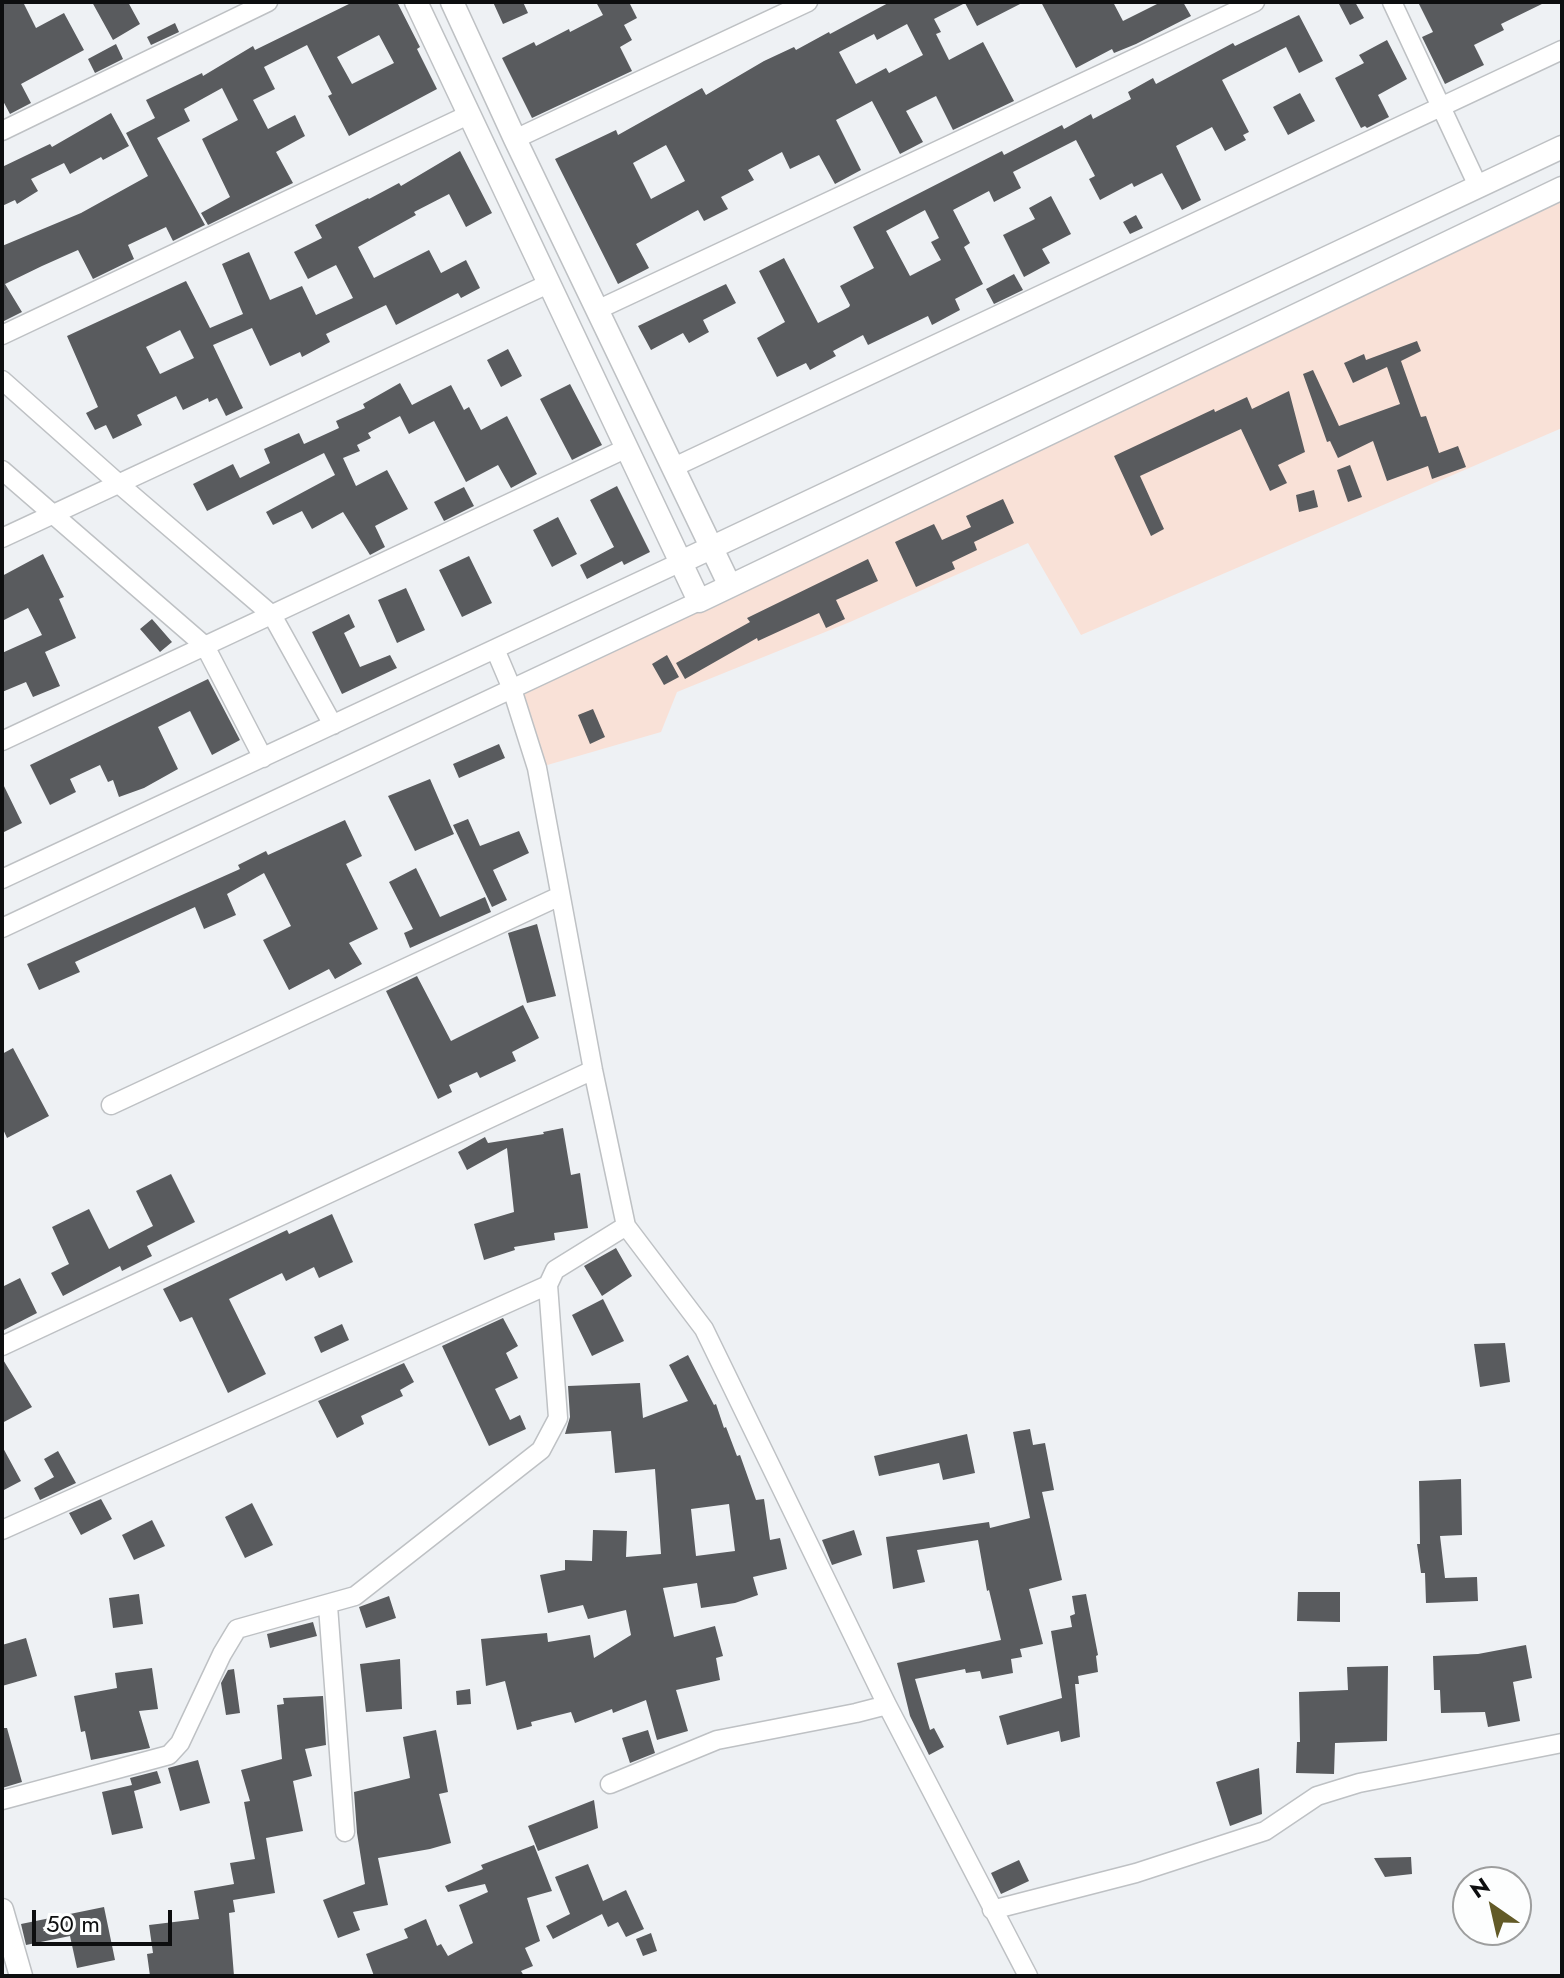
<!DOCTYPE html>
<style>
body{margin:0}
#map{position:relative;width:1564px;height:1978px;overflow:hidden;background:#eef1f4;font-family:Jost,sans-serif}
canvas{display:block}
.frame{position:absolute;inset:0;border:4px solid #0d0e0f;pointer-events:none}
.north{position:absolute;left:1452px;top:1866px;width:80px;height:80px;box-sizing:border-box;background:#fdfefe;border:2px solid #9d9e9e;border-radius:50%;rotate:326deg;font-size:22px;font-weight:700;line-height:32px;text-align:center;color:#0d0e0f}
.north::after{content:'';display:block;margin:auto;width:28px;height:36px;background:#625a27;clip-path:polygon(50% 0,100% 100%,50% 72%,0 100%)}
.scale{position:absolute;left:32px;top:1910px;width:140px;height:36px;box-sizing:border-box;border:4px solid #0d0e0f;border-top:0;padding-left:10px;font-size:24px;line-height:28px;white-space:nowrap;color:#0d0e0f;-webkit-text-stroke:6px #fdfefe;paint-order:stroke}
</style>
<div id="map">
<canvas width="1564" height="1978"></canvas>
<div class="frame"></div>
<div class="north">N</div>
<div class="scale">50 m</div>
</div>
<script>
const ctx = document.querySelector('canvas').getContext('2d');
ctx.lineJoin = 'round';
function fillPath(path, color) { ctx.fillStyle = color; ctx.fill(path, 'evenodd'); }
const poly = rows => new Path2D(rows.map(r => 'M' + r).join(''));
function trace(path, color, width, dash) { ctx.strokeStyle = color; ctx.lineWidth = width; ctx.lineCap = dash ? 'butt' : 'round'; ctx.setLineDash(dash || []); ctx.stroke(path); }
fillPath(poly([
 [1562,188,1562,428,1081,635,1028,543,850,622,677,692,661,732,537,768,512,689]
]), '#f9e1d7');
fillPath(poly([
 [2,2,23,2,36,28,64,13,84,50,21,84,31,103,10,114,2,99],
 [92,2,128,2,140,24,113,40],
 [353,2,397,2,420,47,417,49,437,89,349,136,328,96,332,94,307,45,264,67,275,89,253,100,268,129,295,115,305,136,276,152,293,183,208,225,201,213,230,197,202,139,238,120,222,88,184,109,190,121,157,138,205,225,173,241,166,227,128,245,134,259,93,279,78,250,42,266,5,284,22,312,2,322,2,246,81,213,148,176,126,133,155,118,146,100,202,73,203,76,253,46,255,50],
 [379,35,394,63,352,84,337,57],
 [493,2,523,2,528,13,503,24],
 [596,2,629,2,637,18,624,25,632,40,620,47,632,71,532,118,502,58,534,42,536,46,569,29,570,32,603,15],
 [890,2,1024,2,977,26,965,3,934,19,941,32,936,34,949,60,983,42,1014,101,953,130,936,96,906,111,923,142,900,154,872,101,836,120,861,170,835,184,819,155,790,169,782,152,748,170,754,180,721,197,728,209,704,221,698,210,636,244,649,268,618,284,555,159,616,130,618,135,702,88,706,95,764,61,794,47,796,50,829,32,830,34],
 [907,24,923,55,889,73,886,68,856,84,839,52,874,34,877,40],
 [666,145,685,181,651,199,633,163],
 [1041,2,1113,2,1123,21,1161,2,1183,2,1191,16,1136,44,1114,53,1112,49,1076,68],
 [1338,2,1355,2,1364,18,1350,25],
 [1418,2,1546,2,1501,24,1504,30,1474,45,1484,65,1445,84,1422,37,1433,32],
 [1299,15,1323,61,1299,73,1286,47,1222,80,1249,132,1243,135,1246,140,1225,151,1212,127,1176,146,1201,200,1182,210,1162,173,1134,187,1132,183,1100,200,1089,179,1095,176,1076,140,1013,172,1021,188,994,202,989,191,953,210,970,243,964,247,983,284,955,299,960,310,932,325,928,316,868,345,863,335,833,351,836,356,810,370,806,363,777,377,757,338,785,322,759,271,784,258,818,323,849,307,850,305,840,286,874,268,853,227,1002,151,1004,155,1062,125,1064,129,1091,114,1093,119,1131,99,1128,92,1153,78,1156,84,1233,43,1235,46],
 [925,210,939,238,931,242,941,260,910,276,886,231],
 [175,23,179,32,151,45,147,37],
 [1387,40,1407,79,1378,95,1389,117,1367,128,1365,126,1361,128,1335,78,1364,63,1359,55],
 [116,44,123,59,95,73,88,59],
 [1300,93,1315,121,1288,135,1273,107],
 [111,113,129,146,103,160,101,157,70,174,64,163,31,179,38,191,17,204,15,200,2,206,2,167,50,144,52,147],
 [460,151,492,213,466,227,449,194,414,212,416,215,358,247,374,278,429,250,441,273,466,260,480,288,461,298,458,293,396,325,386,305,326,334,330,342,302,357,300,352,270,366,252,328,213,345,243,408,226,416,217,398,209,402,208,398,183,410,176,396,137,415,142,425,113,439,106,425,95,430,86,413,98,407,67,336,186,281,210,328,243,314,222,264,249,252,270,300,302,286,316,315,353,298,336,265,308,279,294,252,322,238,315,225,368,198,369,199,399,183,401,186],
 [180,330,194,358,160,374,146,347],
 [1051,196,1071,234,1042,249,1050,263,1024,277,1003,235,1035,219,1029,208],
 [1136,215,1143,228,1130,234,1123,222],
 [1014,274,1023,290,994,304,986,289],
 [726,284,736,303,703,320,709,332,689,343,683,333,651,350,638,326],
 [1417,341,1421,351,1401,361,1421,417,1426,416,1439,453,1458,446,1466,467,1432,479,1428,466,1387,481,1373,441,1338,458,1330,441,1327,442,1303,374,1313,370,1339,426,1400,404,1387,367,1353,383,1344,363,1364,354,1366,360],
 [508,349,522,376,501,387,487,360],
 [400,383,412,405,451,385,464,410,469,407,481,430,507,416,537,474,511,488,498,465,466,482,434,421,409,434,400,416,368,433,371,438,357,445,360,451,343,458,356,486,387,470,408,509,375,526,385,547,370,555,343,512,312,529,302,511,273,525,266,512,335,475,324,453,207,511,193,484,233,464,240,478,270,463,264,449,299,433,304,444,339,428,336,421,365,408,363,404],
 [570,384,602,445,572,460,540,399],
 [1289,391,1305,452,1278,465,1287,483,1270,491,1241,429,1140,476,1164,529,1151,536,1114,456,1214,409,1215,412,1247,397,1252,409],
 [1350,465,1362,497,1348,502,1337,470],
 [617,486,650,552,624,565,622,561,587,579,580,565,614,547,590,500],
 [464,487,474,506,444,521,434,502],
 [1314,490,1318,507,1299,512,1296,495],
 [1003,499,1014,523,974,542,977,550,952,562,955,569,916,587,895,542,934,524,942,540,971,527,966,516],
 [558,517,577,554,552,567,533,530],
 [43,554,64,597,59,599,76,638,45,652,60,686,33,697,26,682,2,692,2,653,42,635,28,608,2,621,2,576],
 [469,556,492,603,462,617,439,570],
 [868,559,878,581,836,600,845,619,826,628,819,613,758,641,757,638,685,679,676,663,750,622,747,618],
 [406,588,425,630,397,643,378,600],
 [349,614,355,627,344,633,360,667,390,655,397,668,342,694,312,632],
 [152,619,172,642,160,652,140,629],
 [667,655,679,677,664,685,652,664],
 [208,679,240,740,212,755,190,711,158,727,178,769,144,788,119,797,113,780,108,782,100,765,70,779,76,792,50,805,30,765],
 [593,709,605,737,590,744,578,715],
 [499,744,505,758,459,778,453,764],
 [430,779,454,834,415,851,388,796],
 [2,782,22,823,2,833],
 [468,819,480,846,519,831,529,853,493,870,507,900,492,907,453,825],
 [345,820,362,856,346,864,378,929,349,943,362,964,335,979,329,969,289,990,263,940,291,926,264,873,227,894,236,915,204,929,195,907,75,962,80,972,39,990,27,964,240,869,238,865,266,851,268,855],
 [416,868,440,917,485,897,491,912,410,948,404,933,413,929,389,882],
 [537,924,556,996,527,1003,508,933],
 [417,976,451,1041,523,1005,539,1038,512,1052,516,1061,480,1078,477,1072,449,1085,452,1092,438,1099,386,991],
 [13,1048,49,1116,7,1138,2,1127,2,1054],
 [563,1128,571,1175,580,1173,588,1228,554,1233,555,1240,514,1247,515,1250,484,1260,474,1224,514,1212,507,1148,467,1170,458,1152,485,1137,488,1143,544,1134,543,1132],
 [171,1174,195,1222,147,1246,152,1256,122,1271,120,1266,63,1296,51,1273,69,1264,52,1227,89,1209,109,1249,153,1226,136,1191],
 [332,1214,353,1262,319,1278,314,1267,286,1281,282,1273,229,1299,266,1374,228,1393,192,1317,180,1322,163,1289,287,1230,289,1234],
 [616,1248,632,1276,602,1296,584,1266],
 [20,1278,37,1313,2,1331,2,1287],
 [603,1299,624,1341,592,1356,572,1315],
 [503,1318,518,1346,506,1353,518,1378,495,1389,510,1420,520,1415,526,1429,489,1446,442,1346],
 [342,1324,349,1340,321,1353,314,1337],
 [1505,1343,1510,1382,1480,1387,1474,1344],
 [688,1355,714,1405,716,1404,724,1428,726,1427,737,1456,740,1455,756,1500,764,1499,770,1540,780,1538,787,1569,753,1577,758,1595,735,1603,701,1608,697,1583,663,1588,674,1637,715,1626,723,1656,716,1658,720,1680,676,1690,688,1731,657,1740,646,1700,613,1713,612,1709,575,1723,571,1712,531,1722,532,1726,517,1730,505,1681,486,1686,481,1639,547,1633,548,1642,590,1635,594,1658,631,1635,626,1610,588,1619,583,1605,548,1613,540,1575,565,1570,565,1560,592,1561,593,1530,627,1531,626,1557,661,1554,655,1469,615,1473,611,1431,565,1434,570,1417,568,1386,640,1383,643,1418,688,1401,669,1365],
 [729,1504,735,1551,696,1556,691,1509],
 [2,1358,32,1407,2,1423],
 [404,1363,414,1382,400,1390,403,1396,361,1416,364,1424,337,1438,318,1401],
 [1030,1429,1033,1445,1045,1443,1054,1490,1042,1492,1062,1580,1029,1589,1043,1644,1020,1649,1022,1657,1011,1659,1013,1673,982,1679,980,1671,966,1673,965,1669,915,1679,930,1730,934,1728,944,1747,929,1755,910,1716,897,1663,1001,1640,989,1590,987,1591,978,1540,917,1550,925,1582,893,1589,886,1537,989,1522,990,1528,1030,1518,1013,1432],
 [967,1434,975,1473,943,1480,939,1463,879,1476,874,1456],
 [2,1446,21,1481,2,1491],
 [58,1451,76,1483,40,1500,34,1488,54,1477,44,1459],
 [1461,1479,1462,1535,1440,1536,1445,1578,1477,1577,1478,1601,1426,1603,1425,1573,1421,1573,1417,1544,1420,1544,1419,1481],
 [101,1499,112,1519,81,1535,69,1513],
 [252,1503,273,1545,245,1558,225,1517],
 [152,1520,165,1546,134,1560,122,1535],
 [854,1530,862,1555,832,1565,822,1540],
 [1298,1592,1340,1592,1340,1622,1297,1621],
 [139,1594,143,1624,113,1628,109,1598],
 [1086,1594,1098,1655,1096,1656,1098,1672,1078,1676,1079,1684,1075,1684,1080,1737,1061,1742,1059,1731,1007,1745,999,1716,1062,1698,1051,1631,1072,1627,1070,1616,1075,1614,1072,1596],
 [389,1596,396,1618,366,1628,359,1607],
 [313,1622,317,1636,270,1648,267,1634],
 [26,1638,37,1676,2,1686,2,1645],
 [1526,1645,1532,1678,1513,1682,1520,1721,1488,1727,1485,1712,1441,1713,1440,1690,1434,1690,1433,1656,1478,1654],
 [400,1659,402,1709,366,1712,360,1664],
 [1388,1666,1387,1741,1335,1743,1334,1774,1296,1773,1297,1742,1300,1742,1299,1692,1348,1690,1347,1667],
 [152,1668,158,1709,139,1711,150,1748,91,1760,85,1731,81,1732,74,1696,117,1688,115,1673],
 [234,1669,240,1713,226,1715,221,1683,228,1670],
 [470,1689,471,1704,457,1705,456,1691],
 [323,1696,326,1745,305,1749,312,1776,293,1781,303,1831,266,1838,275,1893,233,1900,235,1912,229,1913,234,1976,150,1976,147,1954,153,1953,149,1925,199,1919,194,1891,234,1884,230,1863,255,1859,244,1802,250,1801,241,1770,282,1759,277,1705,284,1704,283,1698],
 [2,1728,7,1728,22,1782,2,1788],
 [436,1730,448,1792,439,1794,451,1843,430,1849,378,1858,388,1905,353,1912,360,1930,338,1938,323,1900,365,1884,357,1833,354,1792,410,1778,403,1737],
 [648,1730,655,1753,630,1763,622,1738],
 [198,1760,210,1803,180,1811,168,1768],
 [1259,1768,1262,1814,1230,1826,1216,1782],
 [157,1771,161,1783,134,1791,143,1828,112,1835,102,1792,132,1785,130,1778],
 [594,1800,598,1828,538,1851,528,1826],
 [534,1845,552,1891,527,1898,540,1941,525,1948,533,1966,521,1971,524,1976,374,1976,366,1954,408,1938,404,1929,426,1919,437,1946,441,1944,448,1956,473,1943,459,1905,488,1892,485,1884,448,1892,445,1886,483,1869,481,1865],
 [1411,1857,1412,1874,1385,1877,1374,1858],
 [1019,1860,1029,1881,1001,1894,991,1873],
 [588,1864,603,1901,626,1890,644,1929,626,1937,618,1922,608,1927,602,1914,553,1939,546,1926,570,1914,555,1877],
 [104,1907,115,1960,77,1968,70,1936,26,1945,21,1924],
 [651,1933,657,1951,643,1956,636,1939]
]), '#595b5e');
const minor = poly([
 [1392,2,1478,186],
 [2,131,268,2],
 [515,139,808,2],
 [597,310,1255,2],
 [2,335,468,115],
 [2,380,119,484,272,615,333,725],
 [672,468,1562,50],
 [2,470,205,646,263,758],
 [2,538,548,284],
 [495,649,512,689,537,768,593,1070,626,1226,704,1329,887,1705,1028,1976],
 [2,741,625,449],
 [2,879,681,562],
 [2,928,699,601],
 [111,1105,560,896],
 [2,1346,593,1070],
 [2,1530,548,1285],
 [328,1606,345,1832],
 [610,1784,717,1740,856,1713,887,1705],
 [2,1800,169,1755,180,1743,222,1654,237,1629,355,1596,541,1450,558,1418,548,1285,555,1270,626,1226],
 [992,1910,1136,1873,1265,1831,1317,1796,1359,1783,1562,1743]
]);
const tertiary = poly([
 [416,2,699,601,1562,188],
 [452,2,515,139,730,586],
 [681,562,1562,147],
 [2,1910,21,1976]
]);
trace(minor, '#bec1c4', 21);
trace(tertiary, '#bec1c4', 25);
trace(minor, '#fff', 18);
trace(tertiary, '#fff', 22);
</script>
